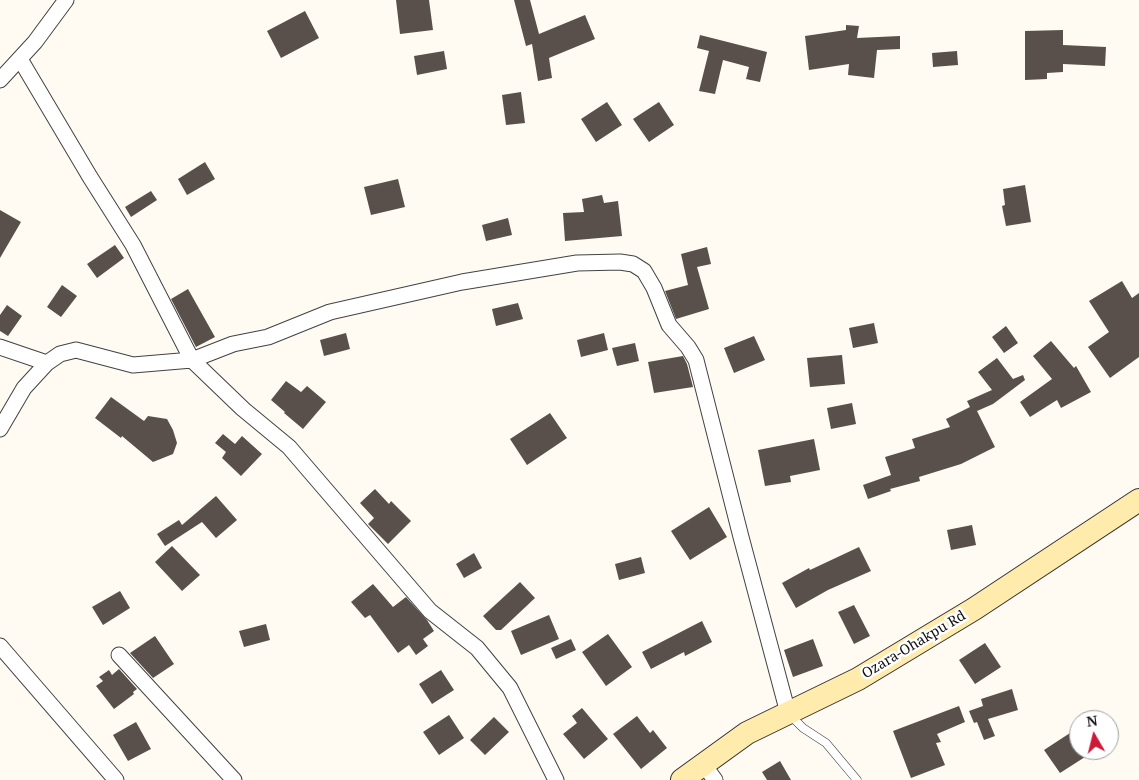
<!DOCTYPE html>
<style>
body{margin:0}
#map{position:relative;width:1139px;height:780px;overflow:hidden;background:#fffbf2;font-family:"Noto Serif",serif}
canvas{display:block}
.north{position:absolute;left:1069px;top:710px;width:50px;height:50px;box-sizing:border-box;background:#fff;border:1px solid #9f9f9f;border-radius:50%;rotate:352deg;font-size:14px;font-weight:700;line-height:20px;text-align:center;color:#0f0f0f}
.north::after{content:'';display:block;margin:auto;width:18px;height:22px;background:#cd1a38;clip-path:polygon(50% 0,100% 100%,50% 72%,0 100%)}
</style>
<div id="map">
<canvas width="1139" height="780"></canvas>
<div class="north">N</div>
</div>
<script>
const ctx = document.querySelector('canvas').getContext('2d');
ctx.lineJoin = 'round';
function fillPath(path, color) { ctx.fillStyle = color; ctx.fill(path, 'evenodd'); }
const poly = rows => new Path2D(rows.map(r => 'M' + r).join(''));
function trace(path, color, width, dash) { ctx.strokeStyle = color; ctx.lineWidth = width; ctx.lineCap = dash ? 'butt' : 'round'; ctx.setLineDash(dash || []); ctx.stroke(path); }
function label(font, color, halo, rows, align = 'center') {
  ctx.font = font + ' "Noto Serif",serif'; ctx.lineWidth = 5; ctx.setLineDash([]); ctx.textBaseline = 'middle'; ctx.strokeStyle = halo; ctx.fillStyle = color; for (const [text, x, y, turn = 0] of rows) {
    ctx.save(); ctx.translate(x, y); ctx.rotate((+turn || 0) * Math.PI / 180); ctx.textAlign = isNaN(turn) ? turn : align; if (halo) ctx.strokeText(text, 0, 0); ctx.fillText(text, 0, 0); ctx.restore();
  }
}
fillPath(poly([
 [396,0,429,0,433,30,400,34],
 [514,0,530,0,539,34,585,15,595,39,549,58,552,78,538,81,532,44,526,46],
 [305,11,319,38,281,58,267,31],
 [846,25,859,26,857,38,900,36,900,49,877,50,874,78,848,75,849,64,809,70,805,36,846,30],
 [1063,30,1063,45,1106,47,1105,66,1063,64,1063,72,1047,73,1047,79,1025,80,1025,31],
 [700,35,767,52,760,82,746,79,749,67,723,60,715,94,699,91,709,51,697,48],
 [444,51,447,69,417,75,414,56],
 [957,51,958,65,933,67,932,53],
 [521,92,525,123,506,125,502,95],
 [607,102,622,125,596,142,581,119],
 [659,102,674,125,649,142,633,119],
 [205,162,215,179,187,195,178,179],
 [398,179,405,207,371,215,364,187],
 [1025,185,1031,222,1006,226,1002,206,1005,205,1003,189],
 [151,191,157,200,131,217,125,207],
 [602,195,604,203,618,201,622,236,565,241,563,213,584,212,582,199],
 [0,210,21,222,0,258],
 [508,218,512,235,486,241,482,225],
 [115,245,124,258,97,278,87,264],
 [707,247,711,264,697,267,709,309,676,319,665,291,688,285,681,254],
 [1122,281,1132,298,1139,293,1139,357,1110,378,1088,347,1109,332,1089,301],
 [62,285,77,296,61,317,47,307],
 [188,289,215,337,196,347,171,299],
 [518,303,523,319,496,326,492,309],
 [7,305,22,316,8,336,0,331,0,315],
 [874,323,878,343,853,348,849,328],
 [1006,326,1018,343,1004,353,992,337],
 [346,333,350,349,324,356,320,340],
 [604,333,608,350,581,357,577,340],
 [754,336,765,360,734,373,724,348],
 [1051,341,1074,368,1076,366,1091,392,1061,408,1057,400,1030,417,1020,402,1052,379,1033,356],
 [635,343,639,361,617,366,612,348],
 [842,355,845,384,810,387,807,358],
 [683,356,687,364,693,387,654,393,648,362],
 [997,358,1013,379,1023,375,1025,380,993,404,977,411,995,447,961,464,919,477,920,481,890,489,891,491,868,499,863,485,891,475,885,457,915,448,912,439,950,427,946,419,970,407,967,401,992,390,978,372],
 [286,381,301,392,307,386,326,402,303,429,284,413,285,412,271,400],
 [111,397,144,421,148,416,167,419,173,430,177,443,173,454,153,462,122,436,121,438,95,418],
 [852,403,856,424,831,429,827,408],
 [550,413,567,438,527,465,510,439],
 [223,434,235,444,242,436,262,454,241,476,222,458,226,452,215,443],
 [814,439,820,470,790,476,791,482,765,486,758,450],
 [375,489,389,504,391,501,411,521,388,544,368,524,374,518,360,503],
 [216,496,237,520,216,538,202,522,165,546,157,534,179,520,182,525],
 [709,507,727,537,690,560,671,531],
 [972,525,976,545,951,550,947,530],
 [172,546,200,575,182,591,155,562],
 [859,547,871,571,828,590,796,608,782,583,809,568,810,570],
 [474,553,482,568,464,578,456,564],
 [641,557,645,573,619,580,615,564],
 [520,582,535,598,501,630,496,630,483,616],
 [373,584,393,607,406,597,427,620,434,631,423,639,428,646,416,655,409,645,398,653,370,615,365,618,351,602],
 [120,591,130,608,103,625,92,607],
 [854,605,870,636,854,644,838,612],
 [549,615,559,639,521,655,511,631],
 [702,621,712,642,685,656,684,652,651,669,642,652],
 [266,624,270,640,244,647,239,631],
 [608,634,632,667,606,686,582,652],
 [155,636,174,664,153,678,130,653],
 [571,639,576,650,556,659,551,648],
 [813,639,823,666,793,677,784,650],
 [985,643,1001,667,975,684,959,660],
 [119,669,137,689,133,692,134,694,114,709,96,686,103,681,99,677,109,670,112,675],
 [441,670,454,690,432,704,419,684],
 [1012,689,1018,710,988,719,995,736,984,740,977,722,974,723,969,711,983,706,981,699],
 [959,706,965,722,937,734,941,742,936,743,945,765,911,778,893,731],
 [582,708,608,739,584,759,563,734,577,723,572,716],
 [449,715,464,738,439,755,423,732],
 [637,716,650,733,653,730,667,748,641,769,613,734],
 [494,717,509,732,485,755,470,740],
 [136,722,151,749,128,761,113,735],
 [1070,733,1079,747,1079,750,1081,750,1085,757,1060,773,1044,750],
 [780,761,791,780,767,780,762,772]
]), '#594f4b');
const service = poly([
 [789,714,803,728,826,743,857,780]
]);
const minor = poly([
 [20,59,90,177,133,245,192,360,243,409,289,447,430,611,477,648,510,688,556,780],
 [0,80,35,42,66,0],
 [0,347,47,363],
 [0,429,24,388,47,363,60,354,76,350,133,365,192,360,233,344,268,337,330,312,462,282,577,263,620,262,633,264,644,271,654,288,669,325,688,347,696,360,741,537,788,713],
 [0,646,116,780],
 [119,655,234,780],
 [704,765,715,780]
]);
const secondary = poly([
 [682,780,747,733,858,679,974,609,1139,500]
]);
trace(service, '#424242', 9);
trace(minor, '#424242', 17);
trace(secondary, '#313131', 24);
trace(service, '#fff', 8);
trace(minor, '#fff', 15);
trace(secondary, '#ffecad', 22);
label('14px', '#0f0f0f', '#fff', [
 ["Ozara-Ohakpu Rd",914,645,-31]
]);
</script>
